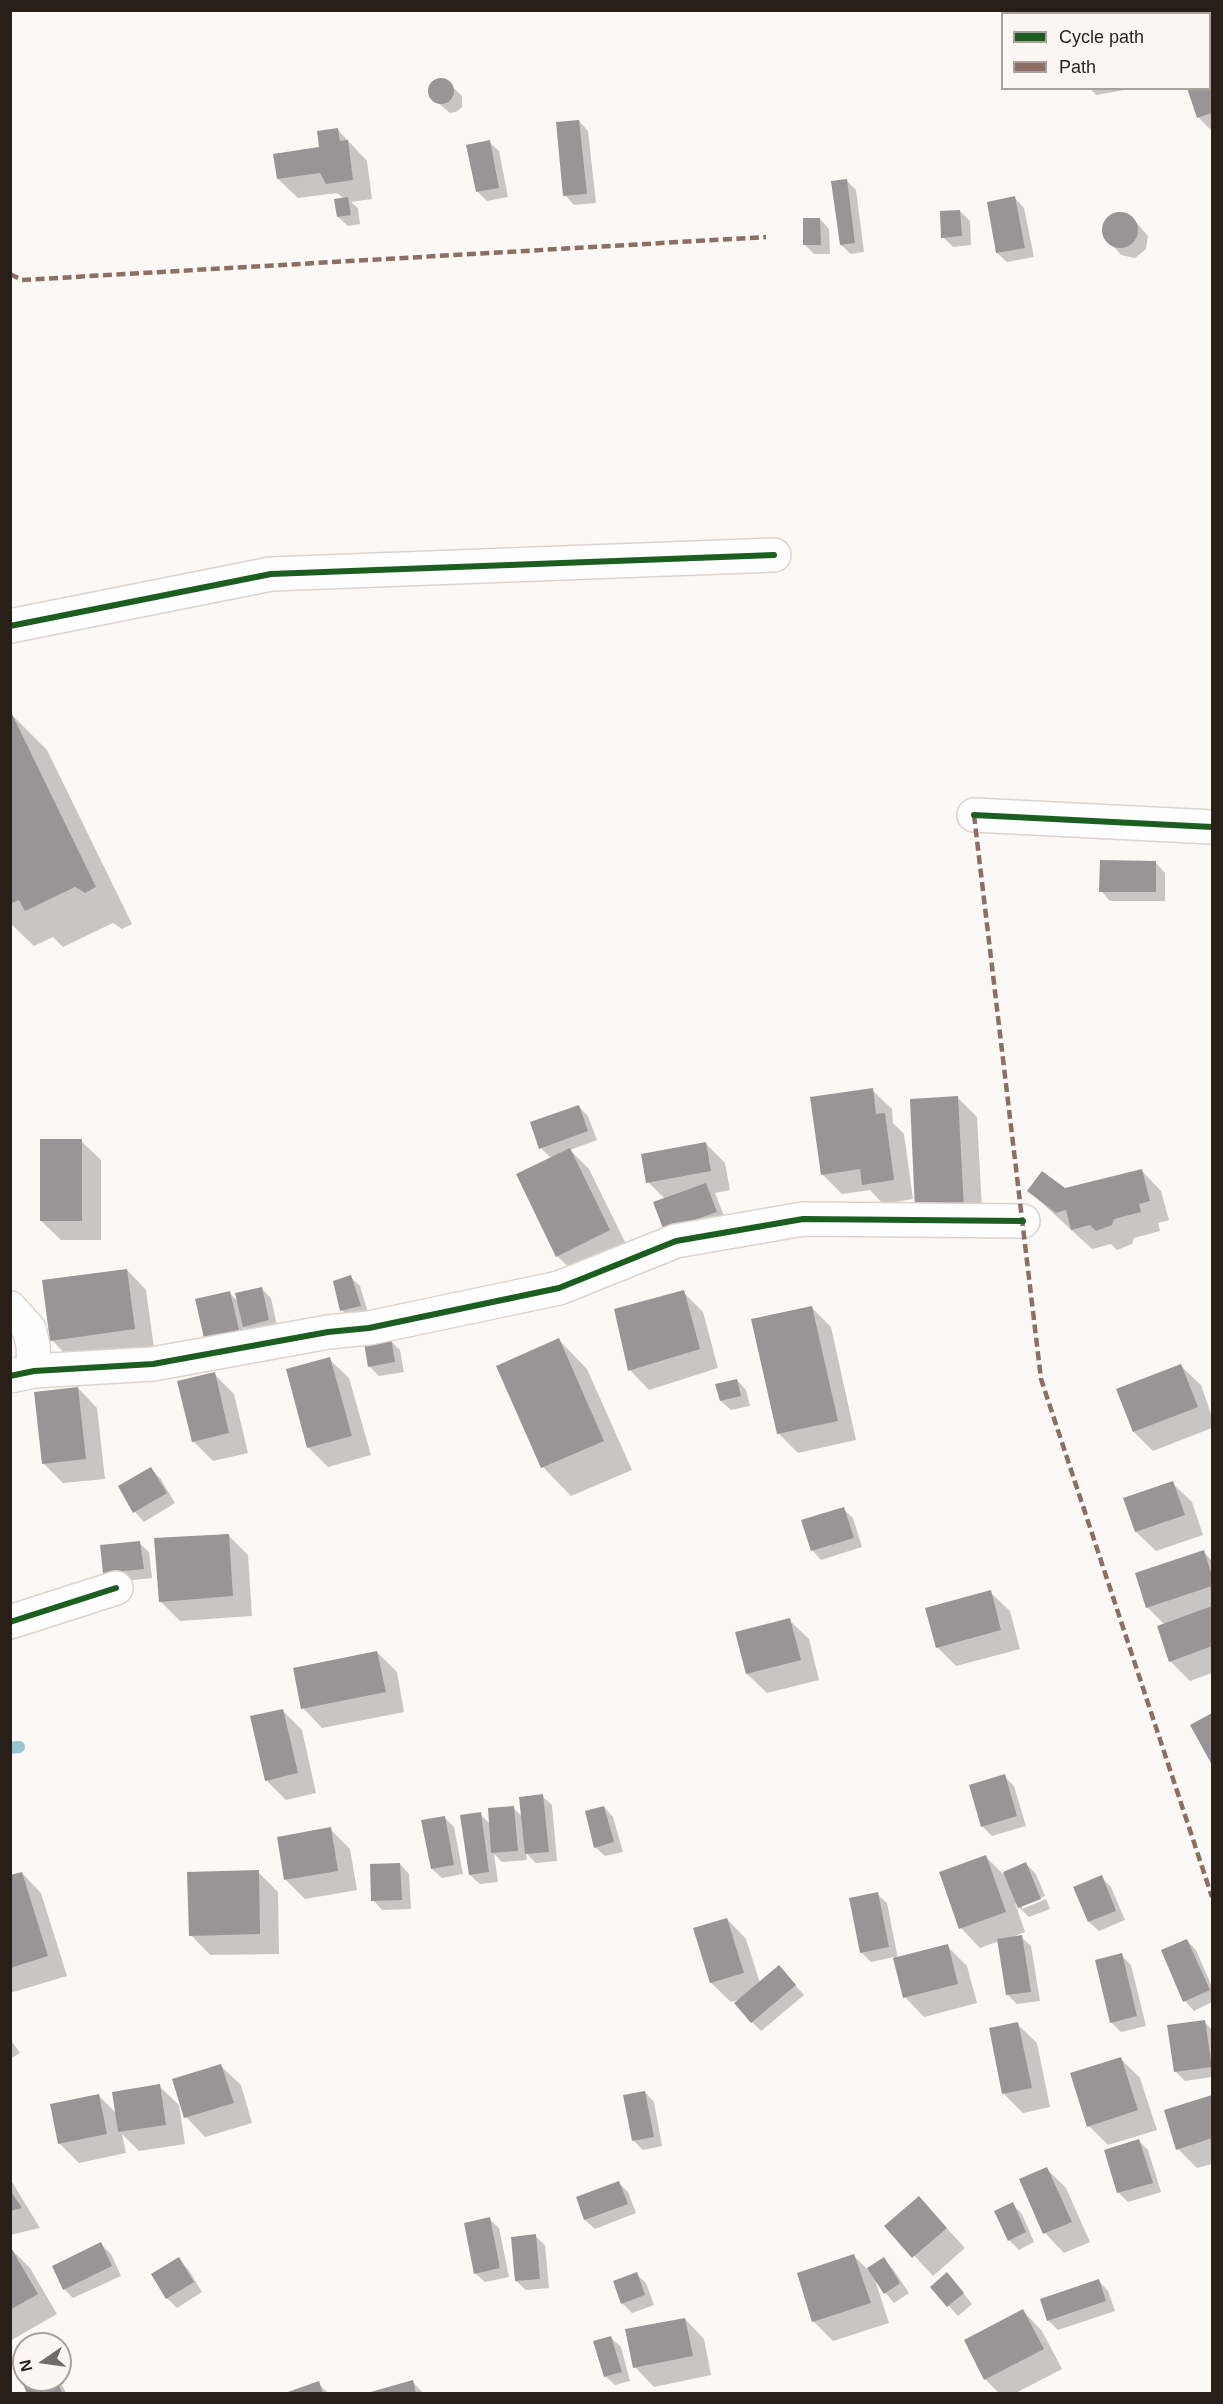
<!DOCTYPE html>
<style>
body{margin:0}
#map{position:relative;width:1223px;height:2404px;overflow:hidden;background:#fbf8f5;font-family:Arial,sans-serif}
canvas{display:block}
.frame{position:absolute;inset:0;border:12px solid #291f19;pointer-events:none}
.legend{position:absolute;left:1001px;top:12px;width:210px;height:78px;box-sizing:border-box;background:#fdf7f3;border:2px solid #a8a19c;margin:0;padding:8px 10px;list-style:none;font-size:18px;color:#291f19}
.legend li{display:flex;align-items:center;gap:12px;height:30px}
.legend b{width:30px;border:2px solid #a8a19c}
.north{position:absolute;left:12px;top:2332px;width:60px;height:60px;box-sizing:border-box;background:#fdf7f3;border:2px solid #a8a19c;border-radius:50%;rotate:257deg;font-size:16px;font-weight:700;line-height:24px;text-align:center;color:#291f19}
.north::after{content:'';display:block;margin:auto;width:21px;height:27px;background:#726b66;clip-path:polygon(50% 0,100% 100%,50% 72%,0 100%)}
</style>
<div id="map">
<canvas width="1223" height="2404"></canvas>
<div class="frame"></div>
<ul class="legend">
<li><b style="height:8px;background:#1b5e20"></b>Cycle path</li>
<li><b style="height:8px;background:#8d6e63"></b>Path</li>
</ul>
<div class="north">N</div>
</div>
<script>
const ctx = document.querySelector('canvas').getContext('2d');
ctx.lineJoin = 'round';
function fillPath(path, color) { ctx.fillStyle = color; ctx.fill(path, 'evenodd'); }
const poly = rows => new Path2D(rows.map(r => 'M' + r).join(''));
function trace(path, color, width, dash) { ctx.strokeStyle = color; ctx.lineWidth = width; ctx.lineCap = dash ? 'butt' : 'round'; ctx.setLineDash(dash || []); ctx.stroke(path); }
fillPath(poly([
 [1166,10,1212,10,1212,13,1167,14],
 [1212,54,1212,131,1198,117,1210,88,1210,55],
 [437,79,445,80,462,96,462,107,456,112,450,113,430,96,429,88],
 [1090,88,1136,88,1096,95],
 [579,121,588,131,596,203,574,205,565,195],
 [337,129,367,161,372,199,351,202,358,208,360,224,348,226,338,217,344,199,337,193,298,198,278,179,321,148],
 [489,142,499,151,508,197,487,201,478,192],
 [846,180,856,190,864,252,851,254,841,245],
 [1015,198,1024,208,1034,257,1007,262,997,253],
 [960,211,970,221,971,245,953,247,943,237],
 [1116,212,1129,214,1148,236,1146,249,1135,258,1121,255,1103,234,1105,220],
 [820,219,829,229,830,254,814,254,805,245],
 [11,714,47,750,132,924,122,929,113,923,63,947,53,937,34,946,10,923],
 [1156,863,1165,873,1165,901,1110,901,1101,891],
 [872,1090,892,1109,893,1123,904,1134,913,1199,883,1204,870,1190,842,1194,822,1174],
 [958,1098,977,1117,983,1228,937,1230],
 [578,1106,588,1116,597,1140,570,1150,589,1169,629,1250,577,1275,557,1256,551,1158,541,1148],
 [81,1141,101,1160,101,1240,61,1240,41,1221],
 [705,1143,725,1163,730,1190,715,1193,726,1221,675,1240,665,1199,648,1182],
 [1142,1171,1161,1191,1169,1220,1158,1223,1160,1231,1134,1238,1132,1244,1117,1250,1111,1244,1092,1249,1029,1191,1065,1190],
 [127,1270,146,1290,154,1348,71,1360,52,1340],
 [350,1277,360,1286,369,1316,351,1320,342,1310],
 [261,1288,271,1298,278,1330,254,1336,244,1327,247,1339,215,1347,205,1337,229,1293,239,1302],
 [683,1292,703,1312,718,1368,649,1390,630,1370],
 [811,1307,831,1327,856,1440,798,1453,778,1433],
 [390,1340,400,1350,404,1372,379,1376,369,1366],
 [559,1340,587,1369,632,1470,571,1496,543,1467],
 [329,1359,349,1378,371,1455,328,1467,309,1448,287,1370],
 [1181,1366,1201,1385,1212,1417,1212,1428,1153,1451,1134,1432],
 [214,1374,234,1394,248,1453,213,1461,193,1441],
 [737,1380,746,1390,750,1406,731,1410,721,1401],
 [78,1388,97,1408,105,1479,63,1483,44,1464],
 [151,1469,160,1478,175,1503,144,1522,135,1512],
 [1172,1483,1192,1502,1203,1535,1156,1551,1136,1532,1125,1499],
 [843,1509,853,1518,862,1547,821,1560,812,1550],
 [228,1535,248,1555,252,1616,180,1621,160,1601],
 [139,1543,149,1552,152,1578,114,1582,104,1573],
 [1203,1551,1212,1561,1212,1673,1190,1681,1170,1661,1165,1625,1147,1607],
 [990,1592,1010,1611,1020,1649,956,1666,937,1647],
 [789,1620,809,1639,819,1680,767,1693,747,1674],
 [377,1652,397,1672,404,1712,322,1728,303,1708],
 [282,1710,302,1730,316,1793,286,1800,266,1780],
 [1212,1715,1212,1762,1192,1726],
 [1004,1776,1014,1786,1026,1826,992,1836,983,1827],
 [542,1796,552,1805,557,1861,536,1863,526,1853,527,1860,502,1862,494,1854,498,1882,480,1884,470,1875,480,1814,490,1824,513,1808,523,1817],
 [604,1807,613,1817,623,1852,605,1856,595,1847],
 [445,1818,454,1827,463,1874,442,1878,432,1869],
 [330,1829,350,1849,357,1890,305,1899,286,1880],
 [986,1857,1003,1874,1026,1864,1036,1874,1045,1896,1022,1905,1022,1909,1046,1899,1050,1909,1029,1917,1015,1903,1025,1932,1012,1937,1021,1937,1031,1946,1040,2001,1017,2004,1008,1995,999,1941,980,1948,961,1928],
 [400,1864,409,1874,411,1909,382,1910,373,1900],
 [258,1872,278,1892,279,1954,210,1955,191,1935],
 [22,1873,41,1893,67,1976,10,1993,10,1877],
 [1101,1877,1111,1887,1125,1920,1099,1931,1089,1922,1075,1888],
 [877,1894,887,1903,898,1959,947,1946,967,1966,977,2003,924,2017,905,1997,894,1957,871,1962,861,1952],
 [727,1919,746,1939,760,1983,779,1967,804,1995,761,2031,752,2022,740,1999,731,2002,711,1983],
 [1186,1940,1196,1950,1212,1987,1212,2002,1194,2011,1185,2001],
 [1121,1955,1131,1965,1146,2026,1121,2032,1111,2022],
 [1204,2021,1212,2030,1212,2077,1185,2081,1176,2072],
 [1017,2024,1037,2043,1050,2107,1023,2113,1003,2093],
 [10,2039,20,2053,10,2059],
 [1121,2059,1140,2078,1157,2130,1108,2145,1089,2126],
 [221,2066,241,2085,252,2123,205,2137,186,2117],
 [159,2086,179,2105,185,2144,139,2151,122,2134,126,2153,79,2163,59,2143,98,2095,117,2114],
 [645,2092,654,2102,662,2146,643,2150,633,2140],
 [1212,2097,1212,2164,1197,2168,1178,2149,1166,2111],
 [1139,2141,1148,2150,1161,2192,1128,2202,1119,2193,1106,2151],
 [1047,2169,1066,2188,1090,2242,1064,2253,1045,2233,1021,2180],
 [10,2181,12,2182,40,2228,10,2235],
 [619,2183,628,2192,636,2213,595,2229,585,2220,578,2198],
 [919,2198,965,2248,933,2276,887,2226],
 [1012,2204,1022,2214,1034,2242,1019,2250,1009,2240],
 [489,2219,499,2228,509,2277,485,2282,475,2273],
 [535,2236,545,2245,549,2288,526,2290,516,2281],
 [101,2244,111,2254,121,2276,73,2298,64,2289],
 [10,2248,30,2268,57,2314,10,2341],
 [854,2256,867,2269,884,2259,893,2269,909,2293,894,2303,875,2280,889,2323,833,2341,813,2321],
 [178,2259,188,2269,202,2292,177,2308,167,2298,153,2275],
 [636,2274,646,2283,654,2305,632,2313,622,2303],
 [1099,2281,1108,2291,1115,2311,1058,2330,1048,2320],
 [956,2284,972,2304,958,2316,932,2287],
 [1023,2311,1042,2331,1062,2369,1014,2394,1000,2394,985,2379],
 [685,2319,704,2339,711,2375,654,2387,635,2367],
 [611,2338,621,2347,630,2381,615,2385,605,2376],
 [37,2380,59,2380,67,2394,29,2394],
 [413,2382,424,2394,370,2394],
 [318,2383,329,2394,289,2394]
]), '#0003');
trace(poly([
 [10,1748,19,1747]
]), '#95c6d1', 12);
fillPath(poly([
 [1081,10,1110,10,1110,14,1070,14],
 [1212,53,1212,113,1197,118,1187,88,1210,88,1210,54],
 '428 91a13 13 0 1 1 26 0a13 13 0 1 1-26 0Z',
 [579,120,587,194,563,196,556,122],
 [338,128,340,141,348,140,353,180,326,184,320,173,277,179,273,154,319,147,317,131],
 [490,140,499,188,476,192,466,145],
 [847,179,855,243,840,245,831,181],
 [1015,196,1025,248,996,253,987,202],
 [348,197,351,215,337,217,334,199],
 [960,210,962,236,941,238,940,211],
 '1102 230a18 18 0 1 1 36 0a18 18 0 1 1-36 0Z',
 [803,218,820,218,821,245,803,245],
 [10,710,96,887,85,893,75,887,25,911,19,900,10,904],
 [1100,860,1156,861,1156,892,1099,892],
 [873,1088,876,1114,885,1113,894,1180,862,1185,860,1169,821,1175,810,1097],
 [958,1096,964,1209,915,1211,910,1099],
 [579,1105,588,1131,539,1149,530,1122],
 [40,1139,82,1139,82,1221,40,1221],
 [706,1142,711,1171,646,1183,641,1154],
 [570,1148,610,1230,556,1257,516,1174],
 [1142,1169,1150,1201,1139,1204,1141,1212,1114,1219,1112,1225,1096,1231,1090,1225,1071,1230,1066,1210,1056,1213,1027,1191,1042,1171,1065,1188],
 [706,1183,717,1212,664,1231,653,1202],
 [127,1269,135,1329,50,1341,42,1280],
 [351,1275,361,1306,340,1311,333,1281],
 [262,1287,269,1320,243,1327,235,1293],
 [684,1290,700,1349,628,1371,614,1309],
 [230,1291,239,1330,204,1338,195,1299],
 [812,1306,838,1421,777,1434,751,1319],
 [391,1338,395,1362,368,1367,364,1343],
 [559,1338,604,1441,541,1468,496,1366],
 [330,1357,352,1436,307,1448,286,1369],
 [1181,1364,1198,1407,1133,1432,1116,1389],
 [215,1372,229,1433,192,1442,177,1381],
 [737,1379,741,1396,720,1401,715,1384],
 [78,1387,86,1459,42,1464,34,1392],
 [151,1467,167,1493,133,1513,118,1486],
 [1173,1481,1185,1515,1135,1532,1123,1498],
 [844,1507,854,1538,811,1551,801,1520],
 [229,1534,233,1596,159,1602,154,1538],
 [140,1541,144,1569,103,1573,100,1545],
 [1204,1550,1212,1576,1212,1586,1146,1608,1135,1573],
 [991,1590,1001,1630,936,1648,925,1608],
 [1212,1606,1212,1646,1169,1662,1157,1626],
 [790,1618,801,1660,746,1674,735,1632],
 [377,1651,386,1692,301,1709,293,1668],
 [283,1709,298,1773,265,1781,250,1716],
 [1212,1713,1212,1765,1190,1725],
 [1005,1774,1017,1816,981,1827,969,1785],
 [543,1794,549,1852,525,1854,519,1797],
 [514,1806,518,1851,491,1853,488,1808],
 [604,1806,614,1842,594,1848,585,1811],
 [481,1812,489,1872,469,1875,460,1815],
 [445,1816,454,1865,431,1869,421,1820],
 [331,1827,338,1871,284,1880,277,1837],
 [986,1855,1006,1912,959,1929,939,1872],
 [1026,1862,1041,1899,1018,1908,1003,1872],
 [400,1863,402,1900,371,1901,370,1864],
 [259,1870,260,1934,189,1936,187,1872],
 [22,1872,48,1956,10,1968,10,1875],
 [1102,1875,1116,1911,1088,1922,1073,1887],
 [878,1892,889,1947,860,1953,849,1898],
 [727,1918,744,1973,710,1983,693,1928],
 [1022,1935,1031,1992,1006,1995,997,1939],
 [1187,1939,1210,1990,1183,2002,1161,1950],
 [948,1944,958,1984,903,1998,893,1958],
 [1122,1953,1137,2016,1110,2023,1095,1960],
 [779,1965,796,1985,751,2023,734,2003],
 [1205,2020,1212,2067,1174,2072,1167,2025],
 [1018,2022,1032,2088,1002,2094,989,2028],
 [1121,2057,1138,2110,1087,2127,1070,2073],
 [221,2064,234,2103,184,2118,172,2079],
 [160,2084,166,2125,118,2132,112,2092],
 [645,2091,654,2137,632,2141,623,2095],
 [99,2094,107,2134,58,2144,50,2104],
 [1212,2095,1212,2138,1176,2150,1164,2110],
 [1139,2139,1153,2183,1117,2193,1104,2150],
 [1047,2167,1072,2222,1043,2234,1019,2179],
 [619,2181,628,2204,584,2220,576,2197],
 [10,2190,22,2208,10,2211],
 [919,2196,947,2228,912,2258,884,2226],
 [1013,2202,1026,2232,1008,2241,994,2211],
 [490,2217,500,2268,474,2274,464,2223],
 [536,2234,540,2279,515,2281,511,2237],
 [101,2242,112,2266,63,2290,52,2266],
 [10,2246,38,2294,10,2310],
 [854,2254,871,2303,812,2322,797,2273],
 [179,2257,194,2282,166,2299,151,2274],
 [884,2257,900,2283,884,2294,867,2268],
 [637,2272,645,2295,621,2304,613,2281],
 [947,2272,964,2293,947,2307,930,2287],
 [1099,2279,1106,2301,1047,2321,1040,2299],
 [1023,2309,1044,2349,984,2380,964,2340],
 [685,2318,693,2356,633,2368,625,2329],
 [611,2336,622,2372,604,2377,593,2341],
 [33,2380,56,2380,63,2394,27,2394,23,2384],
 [413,2380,416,2394,367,2394,367,2393],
 [319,2381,323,2394,285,2394,285,2393]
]), '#999597');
const minor = poly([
 [10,626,271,574,774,555],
 [974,815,1212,827],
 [10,1308,29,1329,33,1345,34,1371],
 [10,1376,34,1371,153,1364,328,1332,369,1328,559,1288,676,1241,803,1219,1023,1221],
 [10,1622,116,1588]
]);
trace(minor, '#dbd3ce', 36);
trace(minor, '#fefefe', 33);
trace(poly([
 [10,274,22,280,766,237],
 [974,815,1041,1379,1212,1897]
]), '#8d6e63', 4.5, [9, 4.5]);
trace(poly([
 [10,626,271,574,774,555],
 [974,815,1212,827],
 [10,1376,34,1371,153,1364,328,1332,369,1328,559,1288,676,1241,803,1219,1023,1221],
 [10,1622,116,1588]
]), '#1b5e20', 6);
</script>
